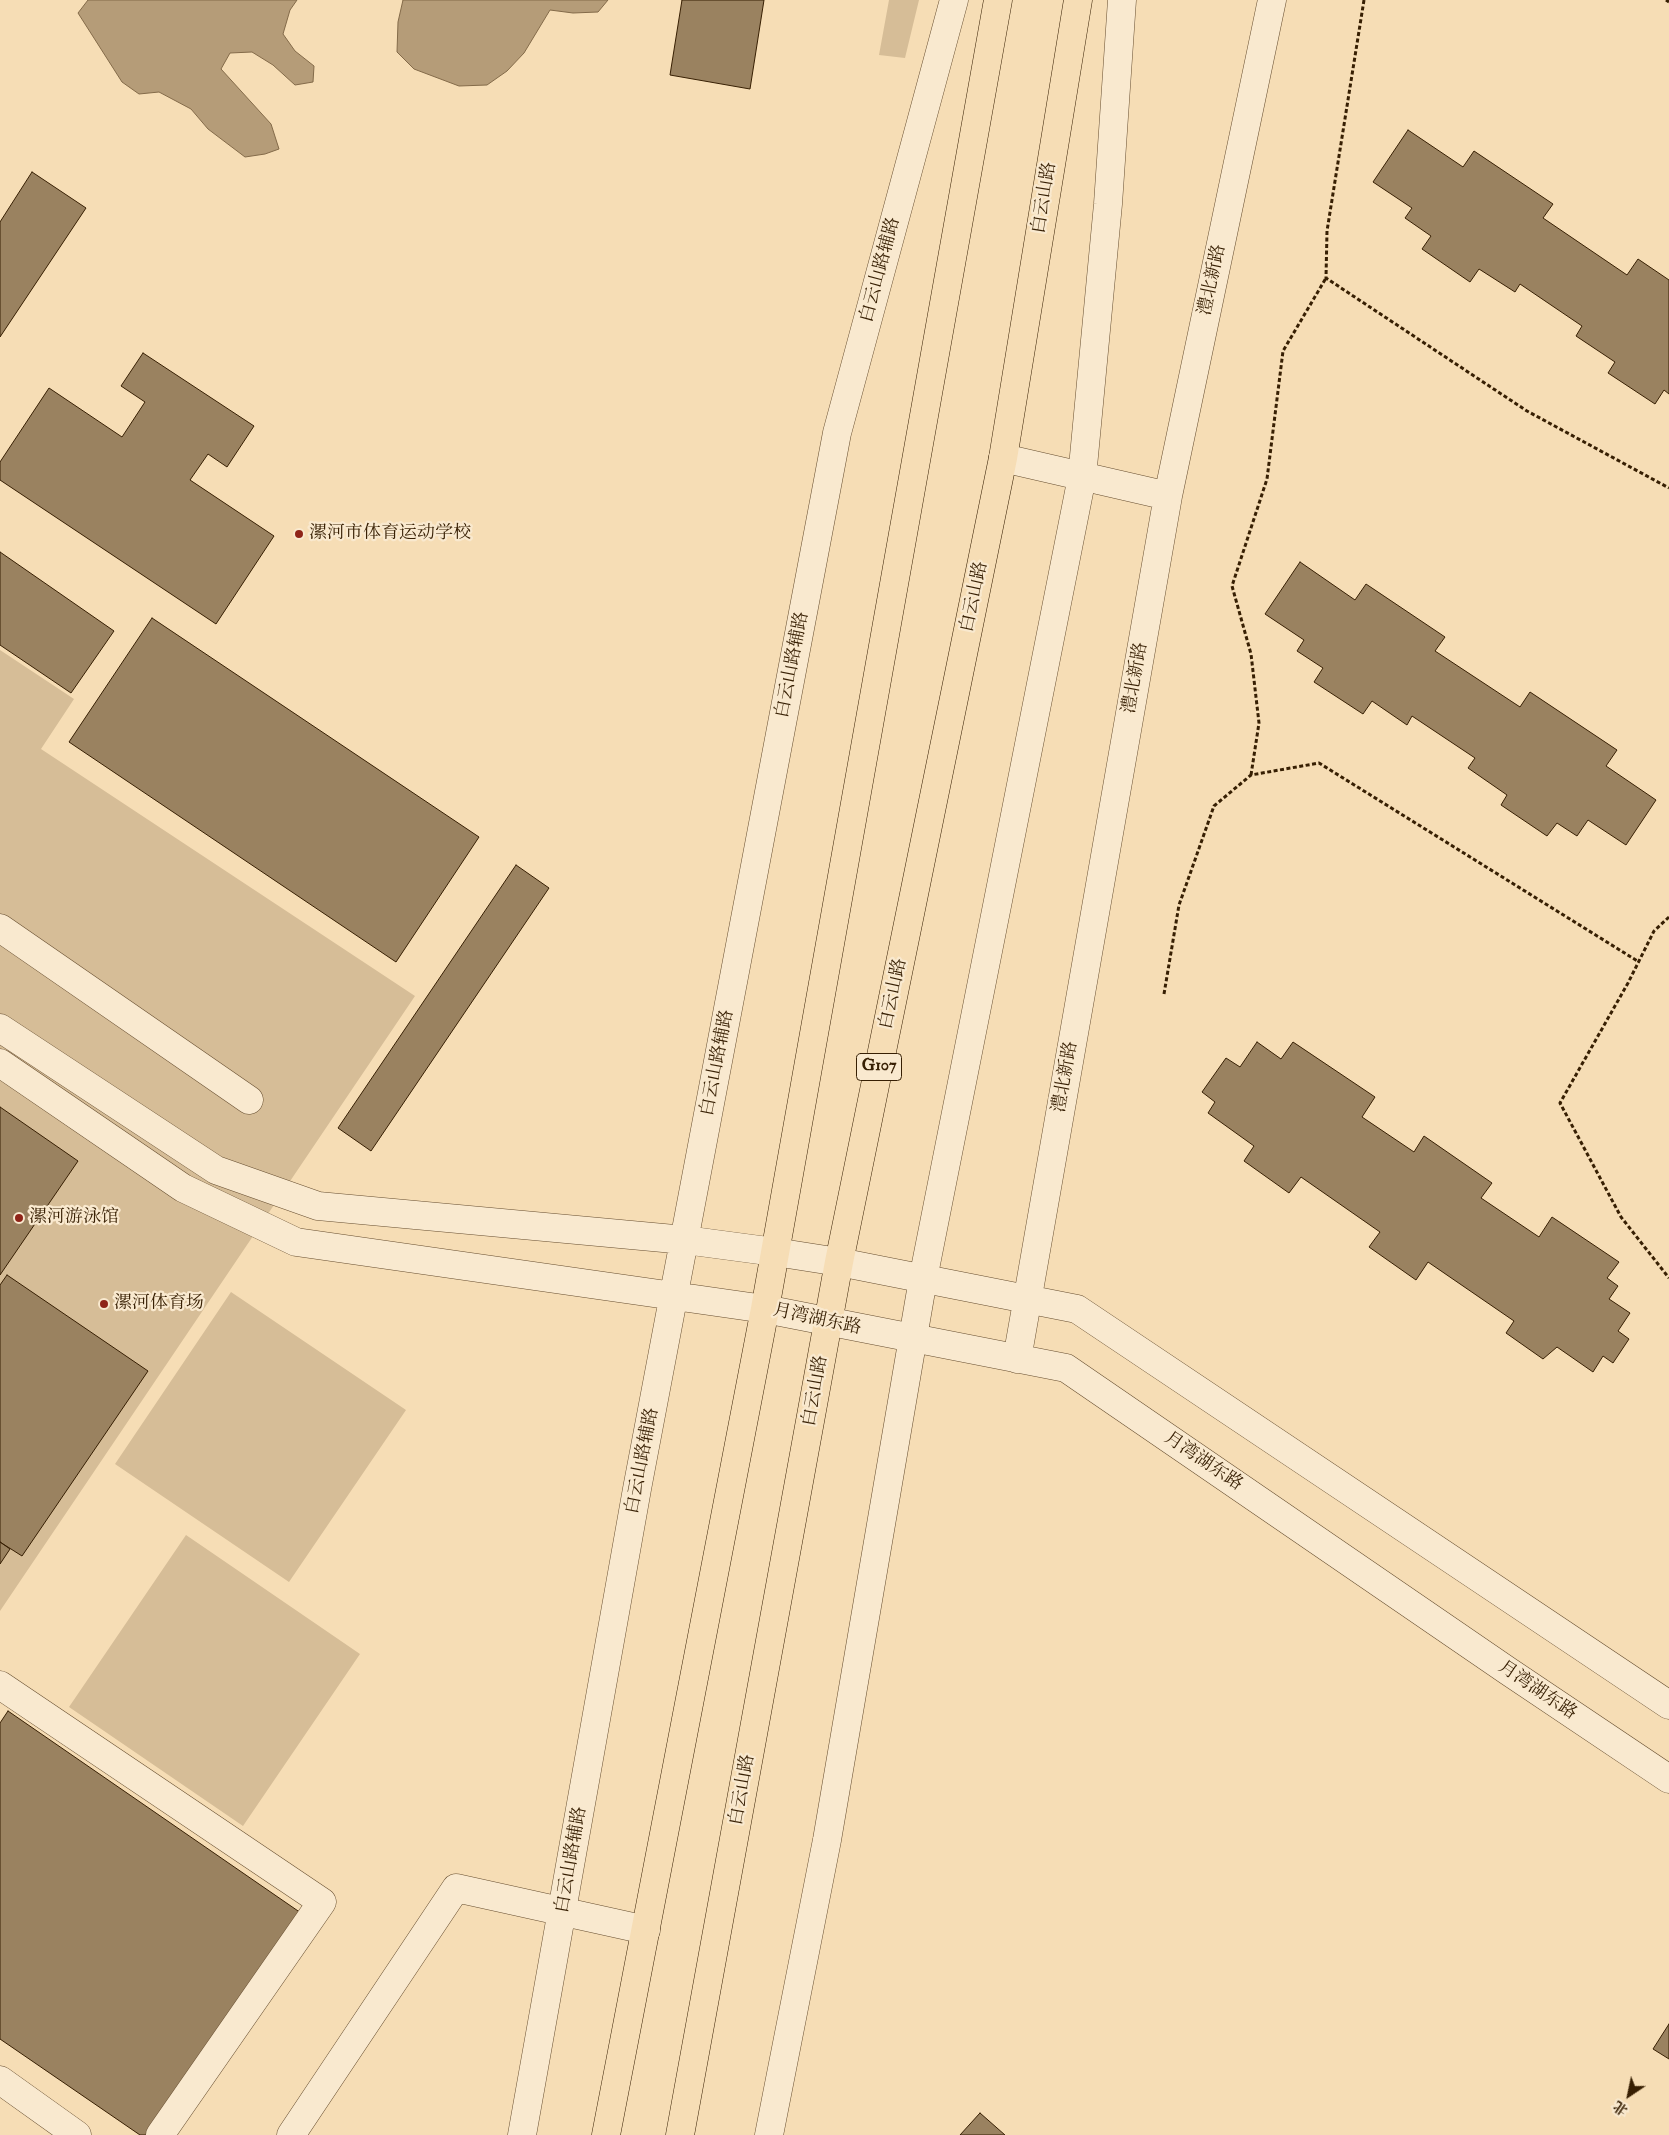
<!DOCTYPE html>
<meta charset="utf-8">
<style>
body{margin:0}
#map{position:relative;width:1669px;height:2135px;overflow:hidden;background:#f6ddb5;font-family:"IM FELL Double Pica","Noto Serif SC",serif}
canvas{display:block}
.north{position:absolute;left:1604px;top:2070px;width:50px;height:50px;-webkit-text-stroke:4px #f9e9cf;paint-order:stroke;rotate:214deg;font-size:14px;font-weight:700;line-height:20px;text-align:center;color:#371f03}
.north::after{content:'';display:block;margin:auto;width:18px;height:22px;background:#371f03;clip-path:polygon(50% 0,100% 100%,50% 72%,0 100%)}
</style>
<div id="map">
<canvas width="1669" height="2135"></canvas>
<div class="north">北</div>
</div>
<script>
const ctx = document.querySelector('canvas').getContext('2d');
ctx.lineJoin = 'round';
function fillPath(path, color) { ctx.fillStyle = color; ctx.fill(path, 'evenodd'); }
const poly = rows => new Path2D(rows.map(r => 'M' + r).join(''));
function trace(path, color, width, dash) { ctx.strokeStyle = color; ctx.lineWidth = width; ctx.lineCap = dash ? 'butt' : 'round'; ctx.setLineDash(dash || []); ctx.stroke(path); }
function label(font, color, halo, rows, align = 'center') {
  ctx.font = font + ' "IM FELL Double Pica","Noto Serif SC",serif'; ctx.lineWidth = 4.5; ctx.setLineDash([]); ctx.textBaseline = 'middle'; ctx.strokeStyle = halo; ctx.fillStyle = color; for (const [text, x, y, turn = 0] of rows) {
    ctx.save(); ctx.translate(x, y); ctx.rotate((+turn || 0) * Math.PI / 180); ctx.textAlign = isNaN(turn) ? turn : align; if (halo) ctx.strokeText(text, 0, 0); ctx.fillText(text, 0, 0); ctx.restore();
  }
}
fillPath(poly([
 [889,0,919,0,905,58,879,55],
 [0,650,74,699,41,749,415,996,0,1611],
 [231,1292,406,1410,289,1582,115,1464],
 [186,1535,360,1654,243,1826,69,1707]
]), '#d6bd97');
const water = poly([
 [88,0,297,0,290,10,283,34,295,51,314,66,313,82,295,85,273,65,252,52,230,53,221,69,271,124,279,149,265,154,245,157,208,129,191,109,159,92,139,94,122,82,78,13,88,0],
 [403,0,608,0,598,12,573,13,550,10,524,53,507,71,487,85,459,86,414,69,397,52,398,22,403,0]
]);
fillPath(water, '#b59c78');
trace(water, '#836a49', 1);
const building = poly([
 [682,0,764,0,750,89,670,75,682,0],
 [1408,130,1463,167,1474,151,1553,204,1543,218,1627,275,1638,259,1669,280,1669,394,1664,390,1655,404,1608,373,1615,362,1576,336,1582,326,1520,284,1515,292,1479,269,1470,282,1422,249,1431,236,1405,218,1412,208,1373,182,1408,130],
 [32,172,86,208,0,337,0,222,32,172],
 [143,353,254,426,227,467,208,454,190,480,274,536,216,624,0,480,0,462,49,388,122,437,145,402,121,386,143,353],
 [0,552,114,631,71,693,0,645,0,552],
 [1300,562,1355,600,1366,584,1445,637,1435,651,1520,707,1530,692,1617,750,1606,766,1656,800,1626,845,1588,820,1577,836,1557,823,1547,836,1501,805,1507,795,1468,768,1475,758,1412,716,1407,725,1372,701,1363,714,1314,682,1323,668,1297,651,1304,640,1265,614,1300,562],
 [152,618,479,837,396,962,69,742,152,618],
 [516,865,549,888,371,1151,338,1128,516,865],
 [1257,1042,1281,1059,1293,1042,1375,1097,1362,1117,1414,1152,1424,1136,1492,1183,1481,1198,1539,1237,1552,1217,1619,1262,1607,1278,1618,1286,1609,1299,1630,1313,1618,1331,1629,1339,1613,1363,1603,1356,1593,1372,1557,1347,1543,1359,1506,1333,1514,1321,1428,1262,1416,1280,1369,1247,1380,1232,1301,1177,1289,1193,1244,1161,1254,1146,1208,1113,1215,1102,1202,1092,1226,1058,1240,1067,1257,1042],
 [0,1107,78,1161,0,1275,0,1107],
 [7,1275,148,1371,22,1556,0,1542,0,1285,7,1275],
 [0,1542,10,1549,0,1564,0,1542],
 [8,1711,301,1913,148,2135,140,2135,0,2039,0,1723,8,1711],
 [1669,2024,1669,2059,1653,2049,1669,2024],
 [980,2113,1005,2135,960,2135,980,2113]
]);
fillPath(building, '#9a8260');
trace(building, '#371f03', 1);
const minor = poly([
 [1003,458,1168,496],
 [0,928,249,1100],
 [0,1028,216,1170,318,1206,685,1240,775,1252,839,1262,1077,1309,1669,1705],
 [0,1063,183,1188,296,1242,765,1309,1066,1368,1508,1671,1669,1779],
 [1017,1359,1168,496,1272,0],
 [0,1685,322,1902,160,2135],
 [0,2080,77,2135],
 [291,2135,456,1888,646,1930],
 [522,2135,637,1489,837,433,954,0],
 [769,2135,827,1840,923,1279,1082,477,1108,204,1122,0]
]);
const highway = poly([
 [606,2135,765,1309,998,0],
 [680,2135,839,1262,1003,458,1078,0]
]);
trace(minor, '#674e30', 29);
trace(highway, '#371f03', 29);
trace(poly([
 [1364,0,1327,231,1326,278,1527,411,1669,488],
 [1666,0,1669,2],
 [1251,775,1259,723,1251,654,1232,586,1267,479,1283,351,1326,278],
 [1669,917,1654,931,1628,983,1560,1103,1621,1217,1669,1278],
 [1164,994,1179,905,1214,806,1251,775,1319,763,1639,962]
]), '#371f03', 3, [4, 2.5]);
trace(minor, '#f9e9cf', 28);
trace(highway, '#f6ddb5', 28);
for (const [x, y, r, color] of [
 [299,534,5,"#8f2418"],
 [19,1218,5,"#8f2418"],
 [104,1304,5,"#8f2418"]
]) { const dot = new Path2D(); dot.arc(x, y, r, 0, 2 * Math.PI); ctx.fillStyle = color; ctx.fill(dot); trace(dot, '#f9e9cf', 2); }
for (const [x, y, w] of [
 [879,1067,45]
]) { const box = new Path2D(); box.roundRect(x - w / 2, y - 13.5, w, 27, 4); ctx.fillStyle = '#f9e9cf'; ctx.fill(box); trace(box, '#371f03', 1); }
label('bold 16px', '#371f03', null, [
 ["G107",879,1067]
]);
label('18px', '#371f03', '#f9e9cf', [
 ["白云山路",1045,198,-81],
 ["白云山路辅路",881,270,-75],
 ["澧北新路",1213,280,-78],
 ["白云山路",975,597,-78],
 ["白云山路辅路",793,665,-79],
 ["澧北新路",1136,678,-80],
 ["白云山路",894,994,-78],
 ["白云山路辅路",718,1063,-79],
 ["澧北新路",1066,1077,-80],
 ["月湾湖东路",817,1320,12],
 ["白云山路",816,1391,-80],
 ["白云山路辅路",643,1461,-79],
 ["月湾湖东路",1203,1462,34],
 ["月湾湖东路",1537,1691,34],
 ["白云山路",743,1790,-80],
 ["白云山路辅路",572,1860,-80]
]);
label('18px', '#371f03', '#f9e9cf', [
 ["漯河市体育运动学校",309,534],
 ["漯河游泳馆",29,1218],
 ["漯河体育场",114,1304]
], 'left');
</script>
